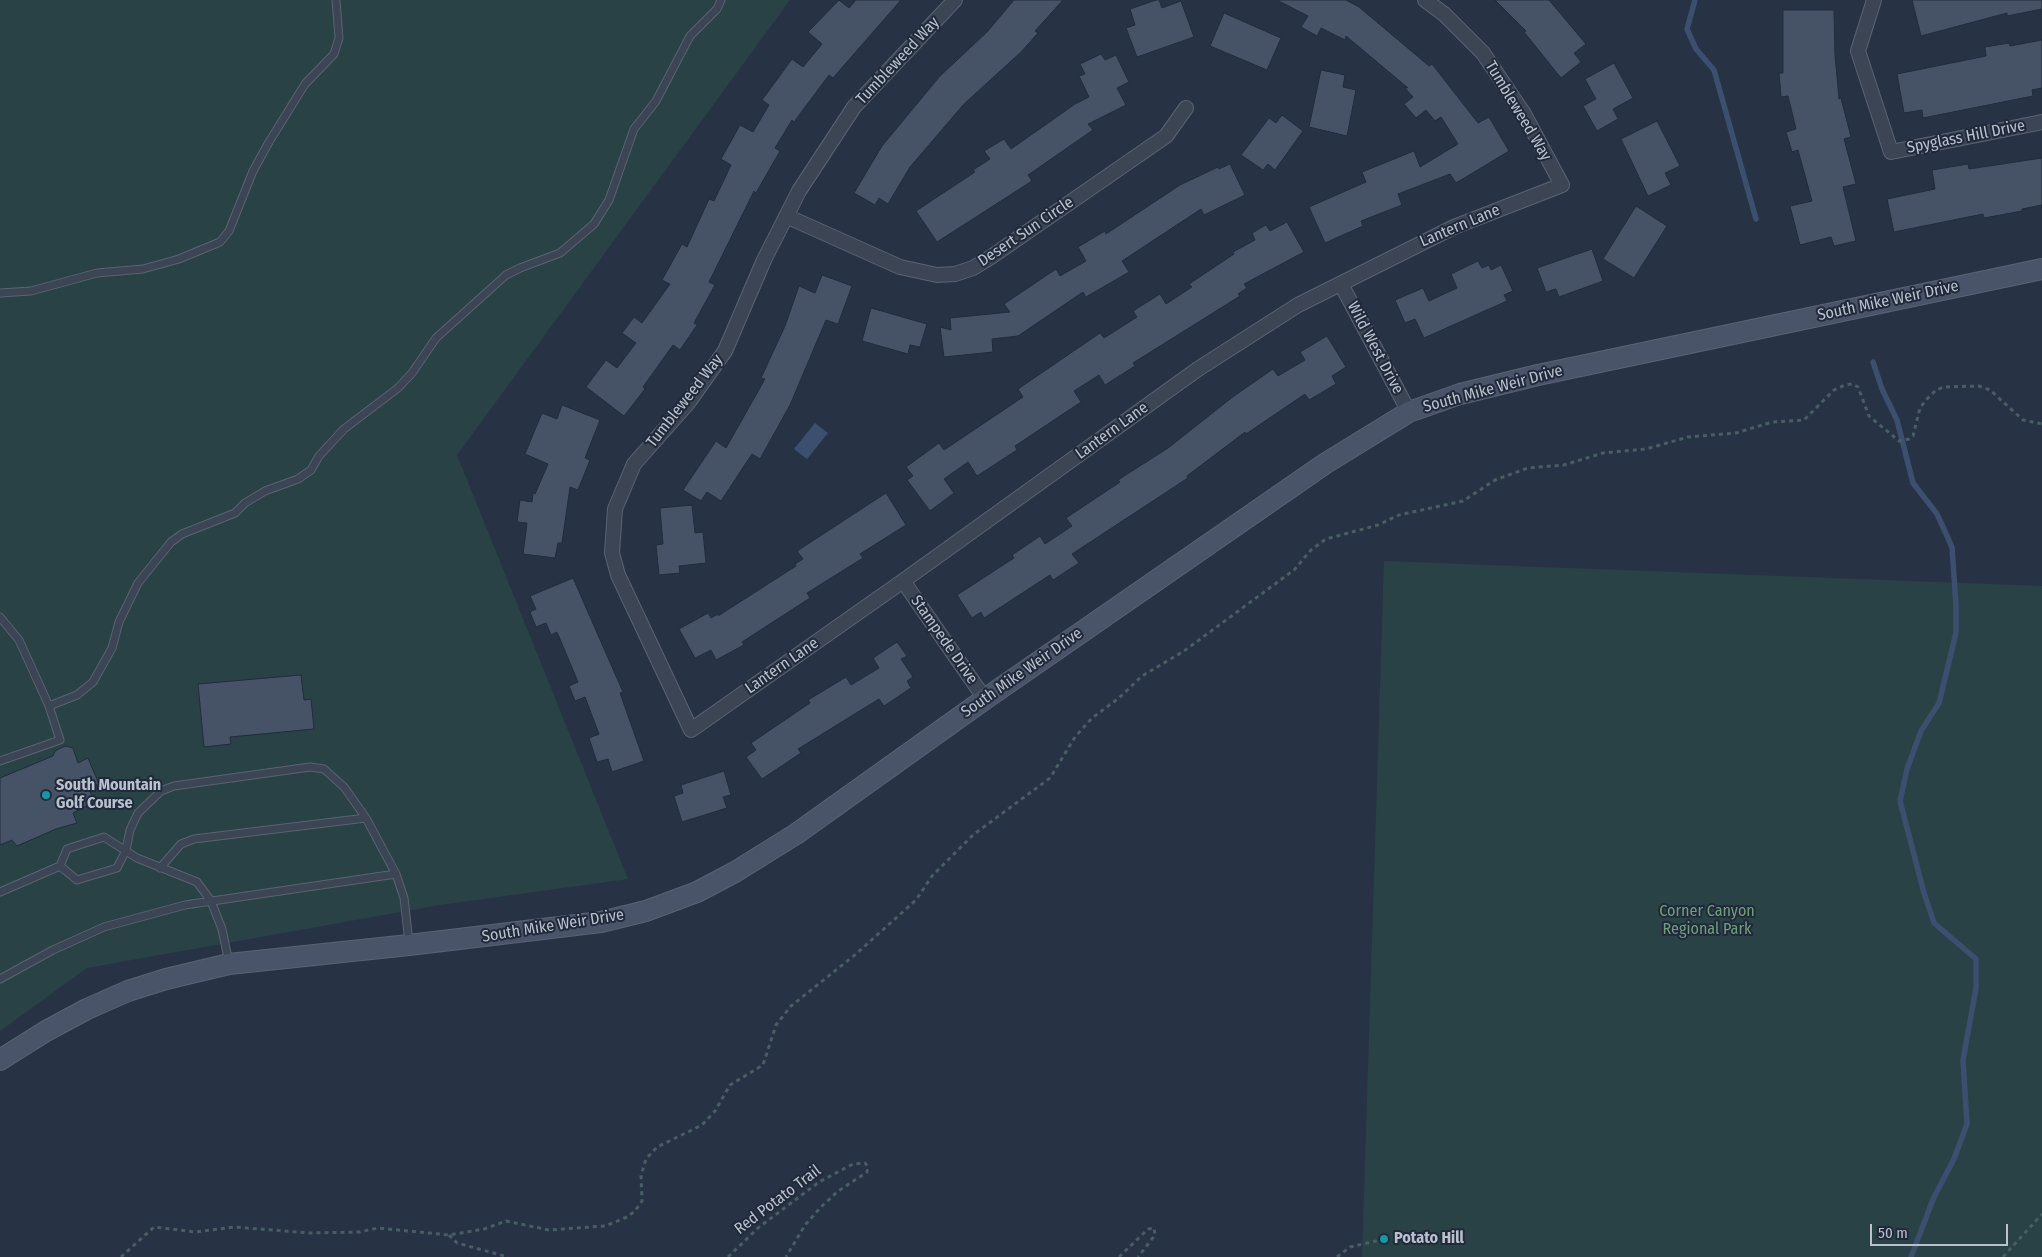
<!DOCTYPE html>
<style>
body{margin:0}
#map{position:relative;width:2042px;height:1257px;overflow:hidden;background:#273345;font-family:"Fira Sans Condensed",sans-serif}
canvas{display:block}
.scale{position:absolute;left:1870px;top:1224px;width:138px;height:22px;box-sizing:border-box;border:2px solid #b9c1ce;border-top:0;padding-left:6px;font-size:15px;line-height:18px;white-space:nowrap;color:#b9c1ce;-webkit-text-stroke:4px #202a3a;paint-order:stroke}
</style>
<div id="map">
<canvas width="2042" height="1257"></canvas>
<div class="scale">50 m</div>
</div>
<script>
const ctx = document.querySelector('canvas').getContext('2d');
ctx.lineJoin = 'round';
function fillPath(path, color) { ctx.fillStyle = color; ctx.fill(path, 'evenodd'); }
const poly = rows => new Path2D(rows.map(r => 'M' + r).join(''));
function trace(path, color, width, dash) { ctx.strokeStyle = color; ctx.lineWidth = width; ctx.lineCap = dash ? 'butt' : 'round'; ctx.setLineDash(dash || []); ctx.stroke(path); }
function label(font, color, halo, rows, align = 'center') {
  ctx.font = font + ' "Fira Sans Condensed",sans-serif'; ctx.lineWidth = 4; ctx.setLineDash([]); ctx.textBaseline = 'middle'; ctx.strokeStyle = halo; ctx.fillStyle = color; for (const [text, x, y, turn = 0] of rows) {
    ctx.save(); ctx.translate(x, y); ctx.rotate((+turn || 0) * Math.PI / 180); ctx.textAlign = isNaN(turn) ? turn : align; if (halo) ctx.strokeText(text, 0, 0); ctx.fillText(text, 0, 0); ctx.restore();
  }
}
fillPath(poly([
 [0,0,790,0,457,455,628,879,440,905,87,968,0,1031],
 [1384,561,2042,586,2042,1257,1362,1257]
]), '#294246');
fillPath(poly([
 [815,423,828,433,807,459,794,449]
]), '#3d4f6e');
trace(poly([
 [1695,0,1687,29,1696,49,1714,70,1756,219],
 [1873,362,1882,389,1897,420,1913,483,1937,514,1952,547,1956,606,1956,633,1939,703,1921,731,1907,769,1900,801,1924,893,1934,923,1976,959,1976,988,1963,1060,1967,1124,1954,1159,1934,1197,1911,1257]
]), '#3d4f6e', 5.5);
const building = poly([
 [839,0,849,8,856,0,901,0,833,78,829,75,794,122,792,120,775,148,780,151,756,193,754,191,709,282,715,285,694,323,697,325,680,350,673,345,643,387,645,389,624,416,586,387,606,360,617,368,636,343,622,333,634,317,642,323,670,284,662,280,682,244,687,247,709,199,714,201,731,165,721,159,740,125,753,132,769,105,762,100,792,59,803,67,822,44,808,32,839,0],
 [1014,0,1063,0,1035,31,1038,33,1021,52,964,104,910,167,888,204,879,198,875,205,854,193,882,146,940,76,987,32,1014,0],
 [1156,0,1159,0,1162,8,1181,1,1194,37,1137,57,1126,28,1135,25,1130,9,1156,0],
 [1277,0,1346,0,1359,7,1429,66,1432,64,1478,123,1489,117,1509,151,1456,183,1450,174,1398,194,1402,205,1361,221,1363,226,1325,243,1309,207,1366,182,1362,172,1414,151,1420,167,1458,144,1441,117,1435,121,1426,110,1416,118,1404,104,1413,97,1404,87,1408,88,1346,36,1345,40,1321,28,1317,36,1301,27,1308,16,1277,0],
 [1495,0,1549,0,1586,44,1574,53,1581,62,1561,78,1524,32,1526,31,1495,0],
 [1912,0,2042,0,2042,9,2007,16,2007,13,1921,36,1912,0],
 [1783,10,1834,10,1835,55,1839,99,1841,98,1851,137,1844,139,1856,184,1843,187,1856,241,1834,246,1831,237,1800,245,1790,206,1812,201,1798,150,1792,152,1786,132,1796,129,1788,96,1781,97,1779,73,1783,73,1783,10],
 [1224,13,1281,38,1267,70,1210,46,1224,13],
 [2042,40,2042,88,2032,90,2033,96,1923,118,1922,110,1904,113,1897,74,1986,56,1985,47,2009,43,2010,46,2042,40],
 [1101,54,1105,60,1116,55,1129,82,1117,88,1126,105,1088,124,1093,130,1028,175,1032,181,937,242,916,211,975,172,973,170,990,159,984,151,1004,139,1011,149,1075,104,1089,97,1079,76,1085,74,1080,64,1101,54],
 [1614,63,1633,98,1613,109,1618,119,1597,131,1583,106,1596,99,1585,79,1614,63],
 [1321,70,1345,75,1343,87,1356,90,1347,136,1309,127,1321,70],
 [1282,115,1303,131,1275,170,1268,164,1263,170,1241,155,1269,118,1276,123,1282,115],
 [1657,121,1680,166,1665,173,1671,185,1648,196,1621,139,1657,121],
 [2042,158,2042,205,2022,209,2022,211,1984,218,1983,214,1894,232,1887,199,1935,189,1932,170,1968,164,1969,169,2042,158],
 [1230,164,1245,195,1204,215,1201,209,1122,261,1129,272,1086,297,1083,292,1018,336,992,339,993,352,944,357,940,327,951,330,950,318,1010,312,1004,304,1056,269,1060,276,1086,261,1078,247,1105,231,1106,234,1180,185,1218,167,1219,169,1230,164],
 [1636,206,1667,226,1634,278,1603,259,1636,206],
 [1287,222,1304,252,1244,284,1247,288,1238,294,1240,296,1133,363,1135,366,1105,385,1099,375,1074,391,1081,402,1015,446,1017,450,977,476,968,462,944,479,954,493,930,511,907,480,913,476,906,467,939,443,944,450,1023,397,1018,389,1100,333,1104,338,1137,317,1133,311,1160,294,1166,304,1192,287,1189,284,1234,254,1233,252,1255,240,1252,233,1266,225,1270,231,1287,222],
 [1592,249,1603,281,1559,297,1556,289,1546,292,1537,268,1592,249],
 [1478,261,1482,268,1489,265,1491,270,1501,265,1513,291,1504,295,1507,301,1424,338,1415,319,1405,323,1395,300,1423,288,1429,301,1457,288,1451,274,1478,261],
 [822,275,852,286,838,324,826,320,790,405,760,459,752,454,721,501,707,492,701,501,683,490,716,441,726,448,765,379,761,378,785,326,799,286,815,293,822,275],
 [871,308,927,324,920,347,910,345,908,354,862,341,871,308],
 [1327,336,1346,367,1332,376,1336,384,1309,400,1305,394,1246,434,1245,432,1187,476,1188,478,1072,554,1079,563,1053,580,1050,575,984,618,981,612,972,618,957,595,1014,558,1012,555,1040,536,1045,544,1072,526,1066,518,1120,482,1118,480,1168,448,1234,396,1273,369,1278,376,1305,360,1300,352,1327,336],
 [562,405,600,420,585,458,590,460,578,490,570,487,562,543,558,543,555,558,523,554,527,523,517,522,520,500,532,502,533,493,535,494,548,464,525,454,542,413,557,419,562,405],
 [886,493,906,525,860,554,863,558,807,593,810,598,742,642,744,645,716,660,711,650,695,658,679,629,708,613,711,618,718,614,718,616,796,566,795,564,803,559,797,551,886,493],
 [692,505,695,533,703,532,706,563,679,566,680,573,659,575,656,545,663,544,660,508,692,505],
 [573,578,623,692,620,693,644,761,612,772,608,759,597,762,589,738,599,734,585,697,575,701,569,686,578,682,557,632,551,635,546,623,536,627,530,612,536,609,530,596,573,578],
 [897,642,907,656,901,659,913,677,907,681,911,688,884,706,879,699,798,749,801,753,762,779,746,757,756,750,751,743,810,703,808,700,846,677,851,685,879,668,873,658,897,642],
 [301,675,304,700,311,699,314,729,230,737,231,744,204,747,198,684,301,675],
 [65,746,73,748,78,763,88,758,99,784,89,788,94,802,73,813,77,823,56,829,17,846,12,840,0,845,0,778,53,756,55,751,65,746],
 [724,771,731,795,723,797,727,808,682,822,674,796,683,793,681,785,724,771]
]);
fillPath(building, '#465367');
trace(building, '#222c3c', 1);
const lane = poly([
 [0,293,31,291,97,273,143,269,179,259,220,242,229,231,253,171,269,142,305,84,334,54,339,38,336,0],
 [0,617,19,640,49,706,60,740,0,761],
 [49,706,77,695,93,682,112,648,119,622,138,583,171,542,182,534,235,513,245,503,265,491,298,479,311,470,319,456,344,429,398,388,412,373,436,338,506,275,520,268,560,253,594,224,609,200,634,129,656,101,690,36,717,9,721,0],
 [160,868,181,844,194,839,366,818],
 [396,874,404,898,409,942],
 [0,892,60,866,67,849,104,837,137,858,197,882,211,901,222,929,229,963],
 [0,979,53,950,104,927,185,905,396,874,366,818,344,787,324,769,310,767,174,786,161,791,138,813,130,830,126,850,117,868,77,880,60,866]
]);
const street = poly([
 [955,0,854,107,799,191,764,260,725,351,688,403,634,464,615,509,612,553,618,575,691,730,903,581,1198,369,1298,305,1454,227,1562,185,1524,114,1483,53,1444,14,1425,0],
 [1874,0,1858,51,1891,152,2042,122],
 [786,216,900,267,937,275,955,274,973,268,991,257,1166,136,1186,108],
 [1341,284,1409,412],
 [903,581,985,699]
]);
const secondary = poly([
 [0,1060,46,1031,87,1009,128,991,166,979,229,964,409,945,601,922,646,911,697,892,735,872,796,834,985,699,1326,463,1409,412,1460,394,1538,375,2042,269]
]);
trace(lane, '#5a6372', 9);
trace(street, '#5a6372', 16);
trace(secondary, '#5a6372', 22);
trace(poly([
 [449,1235,457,1243,508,1257],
 [121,1257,154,1227,196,1232,234,1227,310,1233,359,1232,378,1228,449,1235,484,1229,506,1221,549,1230,605,1226,627,1217,635,1211,642,1201,641,1175,646,1159,657,1147,702,1125,715,1111,730,1085,763,1065,776,1025,791,1006,856,954,916,900,932,876,973,835,1050,778,1075,737,1092,718,1119,698,1142,676,1184,651,1294,570,1311,550,1326,539,1378,525,1399,515,1463,501,1495,480,1528,468,1564,465,1603,453,1646,449,1688,437,1736,433,1772,422,1804,420,1834,390,1845,385,1852,384,1858,387,1869,416,1899,441,1909,439,1913,436,1920,408,1926,400,1936,390,1944,387,1979,386,1990,390,2023,420,2042,424],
 [728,1257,758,1228,819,1182,853,1164,865,1163,868,1167,867,1172,837,1192,821,1207,805,1225,786,1257],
 [1119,1257,1148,1229,1154,1228,1155,1235,1138,1257],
 [1337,1257,1350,1247,1384,1239],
 [2003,1257,2042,1214]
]), '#485e62', 3, [4, 4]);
trace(lane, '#3c4554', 7);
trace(street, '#3c4554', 14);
trace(secondary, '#4a5468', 20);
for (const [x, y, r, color] of [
 [46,795,5,"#0f9aa8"],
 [1384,1239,5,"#0f9aa8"]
]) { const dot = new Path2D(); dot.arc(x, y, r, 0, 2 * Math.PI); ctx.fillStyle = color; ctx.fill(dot); trace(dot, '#202a3a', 2); }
label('16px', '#b9c1ce', '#202a3a', [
 ["Tumbleweed Way",898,61,-47],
 ["Tumbleweed Way",1518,111,59],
 ["Spyglass Hill Drive",1966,137,-11],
 ["Lantern Lane",1460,226,-23],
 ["Desert Sun Circle",1026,232,-34],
 ["South Mike Weir Drive",1888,301,-12],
 ["Wild West Drive",1375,348,62],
 ["South Mike Weir Drive",1493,389,-15],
 ["Tumbleweed Way",685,401,-52],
 ["Lantern Lane",1112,431,-36],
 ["Stampede Drive",944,640,55],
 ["Lantern Lane",782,666,-35],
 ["South Mike Weir Drive",1022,673,-35],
 ["South Mike Weir Drive",553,926,-9],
 ["Red Potato Trail",778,1200,-37]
]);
label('bold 16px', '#b9c1ce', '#202a3a', [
 ["South Mountain",56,786],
 ["Golf Course",56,804],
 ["Potato Hill",1394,1239]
], 'left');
label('16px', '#709f7c', '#202a3a', [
 ["Corner Canyon",1707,912],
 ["Regional Park",1707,930]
]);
</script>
